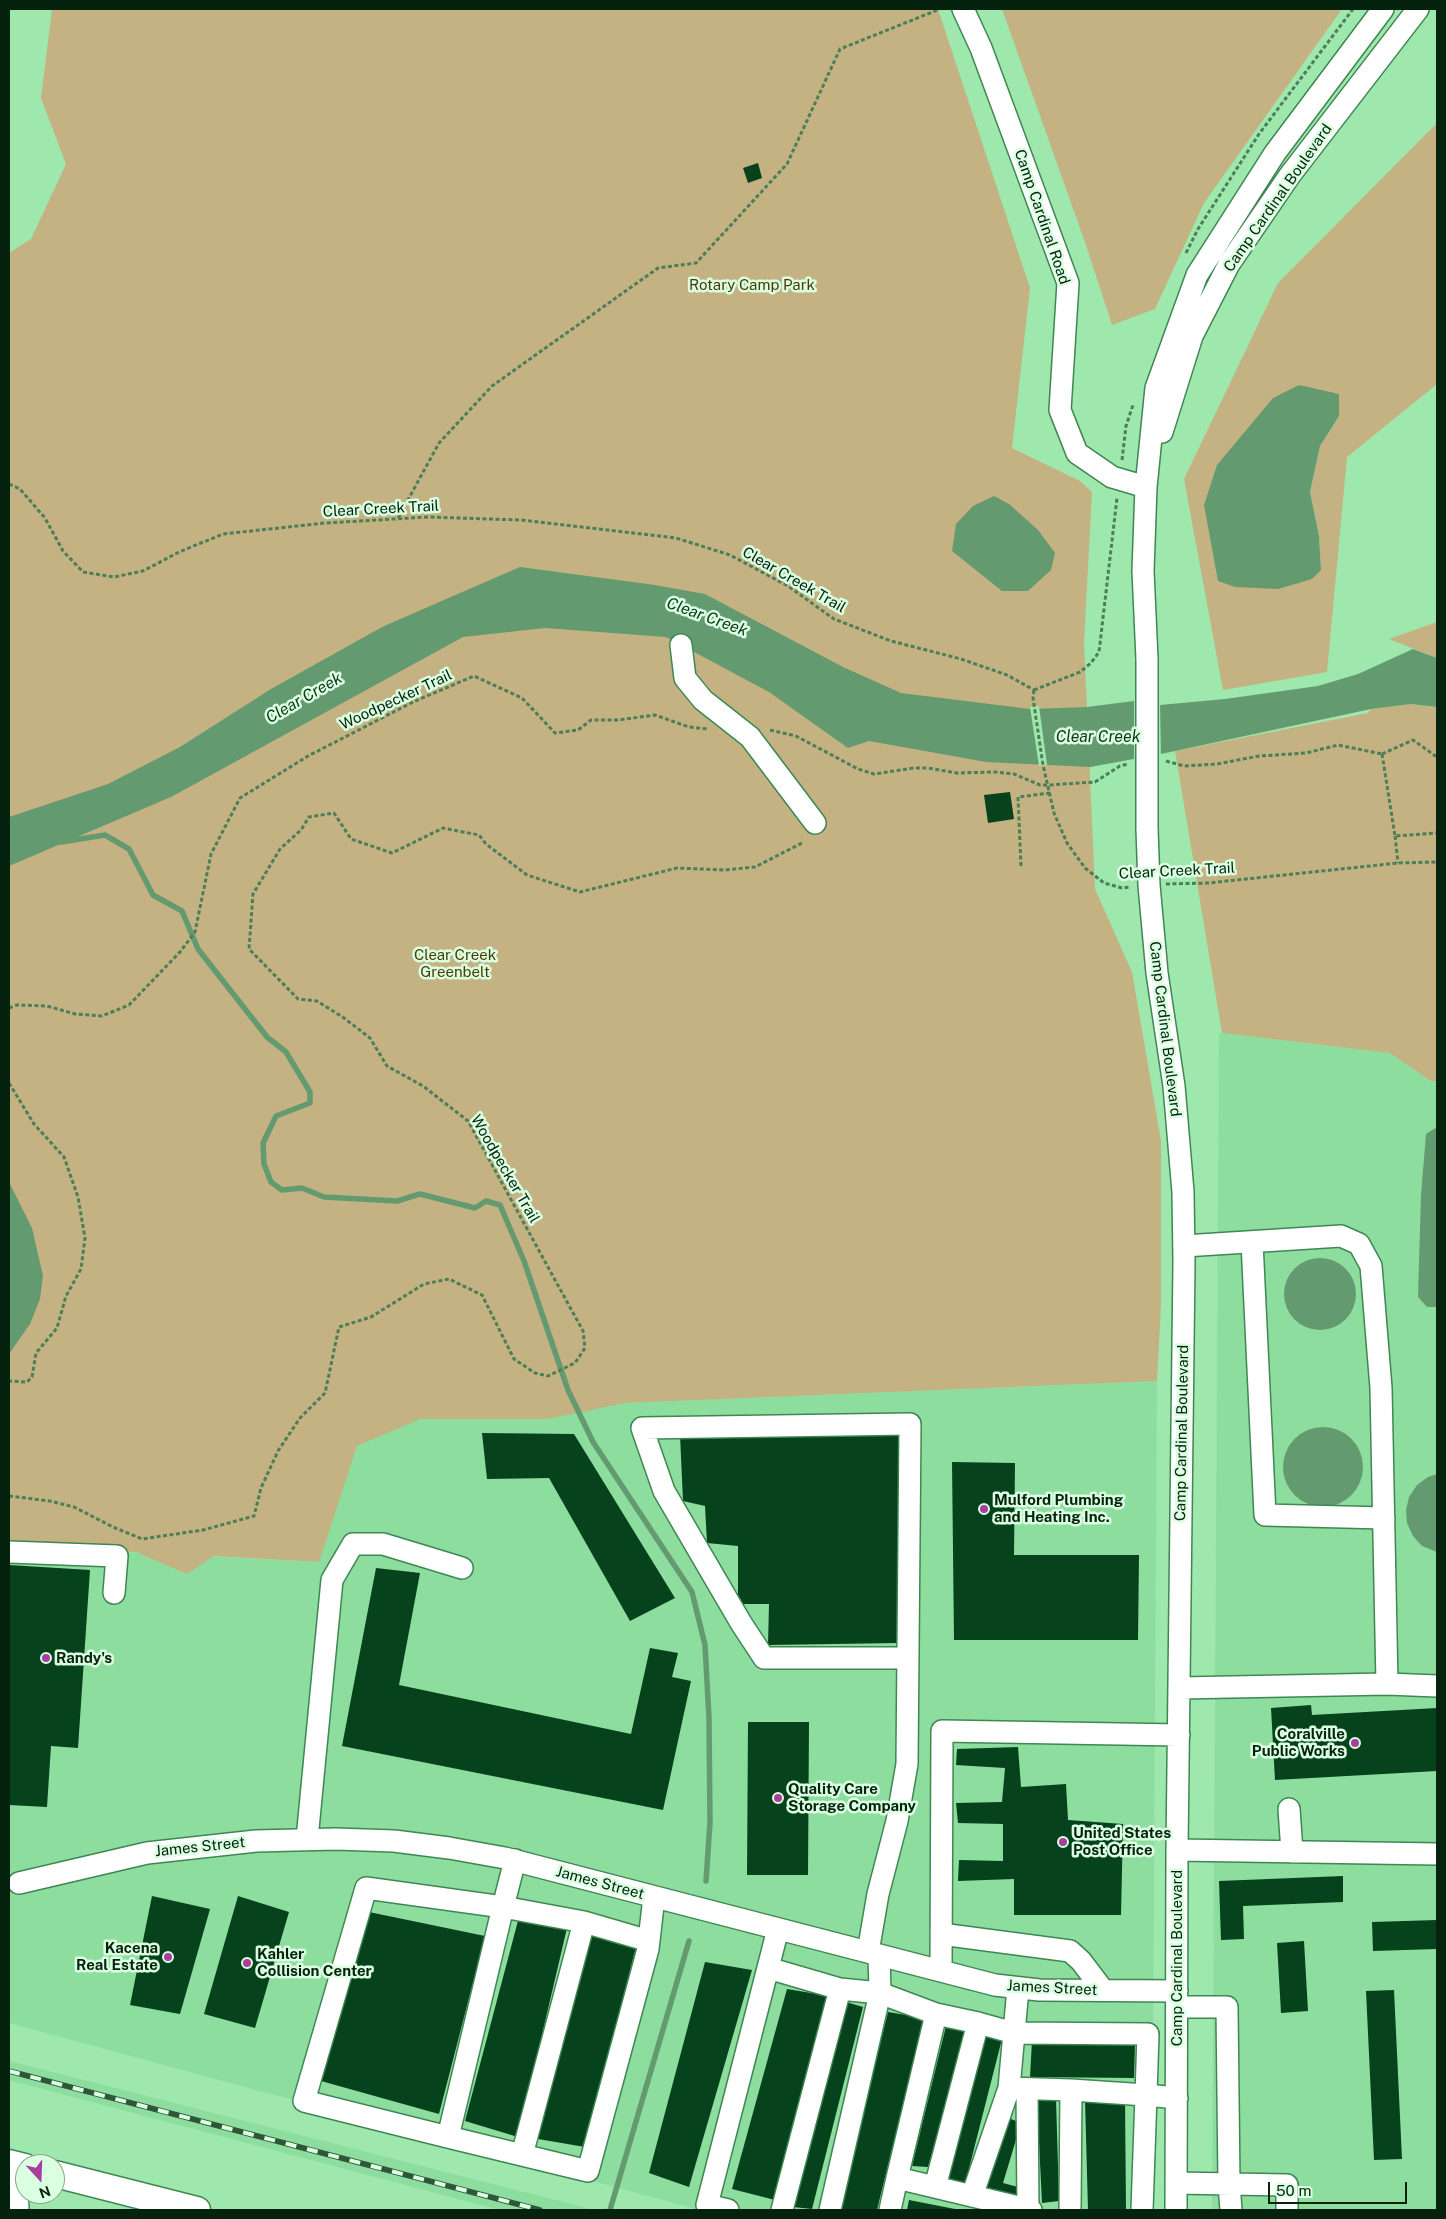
<!DOCTYPE html>
<style>
body{margin:0}
#map{position:relative;width:1446px;height:2219px;overflow:hidden;background:#9ee7ad;font-family:"Public Sans",sans-serif}
canvas{display:block}
.frame{position:absolute;inset:0;border:10px solid #04220d;pointer-events:none}
.north{position:absolute;left:15px;top:2154px;width:50px;height:50px;box-sizing:border-box;background:#dbffe1;border:1px solid #85a78c;border-radius:50%;rotate:160deg;font-size:14px;font-weight:700;line-height:20px;text-align:center;color:#04220d}
.north::after{content:'';display:block;margin:auto;width:18px;height:22px;background:#a73ea0;clip-path:polygon(50% 0,100% 100%,50% 72%,0 100%)}
.scale{position:absolute;left:1268px;top:2182px;width:139px;height:22px;box-sizing:border-box;border:2px solid #04220d;border-top:0;padding-left:6px;font-size:15px;line-height:18px;white-space:nowrap;color:#04220d;-webkit-text-stroke:4px #dbffe1;paint-order:stroke}
</style>
<div id="map">
<canvas width="1446" height="2219"></canvas>
<div class="frame"></div>
<div class="north">N</div>
<div class="scale">50 m</div>
</div>
<script>
const ctx = document.querySelector('canvas').getContext('2d');
ctx.lineJoin = 'round';
function fillPath(path, color) { ctx.fillStyle = color; ctx.fill(path, 'evenodd'); }
const poly = rows => new Path2D(rows.map(r => 'M' + r).join(''));
function trace(path, color, width, dash) { ctx.strokeStyle = color; ctx.lineWidth = width; ctx.lineCap = dash ? 'butt' : 'round'; ctx.setLineDash(dash || []); ctx.stroke(path); }
function label(font, color, halo, rows, align = 'center') {
  ctx.font = font + ' "Public Sans",sans-serif'; ctx.lineWidth = 5; ctx.setLineDash([]); ctx.textBaseline = 'middle'; ctx.strokeStyle = halo; ctx.fillStyle = color; for (const [text, x, y, turn = 0] of rows) {
    ctx.save(); ctx.translate(x, y); ctx.rotate((+turn || 0) * Math.PI / 180); ctx.textAlign = isNaN(turn) ? turn : align; if (halo) ctx.strokeText(text, 0, 0); ctx.fillText(text, 0, 0); ctx.restore();
  }
}
fillPath(poly([
 [1219,1033,1437,1058,1437,2210,1212,2210],
 [1157,1381,1152,2210,700,2210,9,2023,9,1546,319,1562,329,1415],
 [9,2061,579,2206,592,2210,500,2210,9,2080]
]), '#8cdd9e');
fillPath(poly([
 [52,9,938,9,1030,288,1012,448,1080,481,1092,492,1084,642,1095,889,1132,972,1161,1141,1161,1305,1157,1381,625,1403,547,1419,420,1419,357,1446,319,1562,214,1556,187,1574,136,1552,9,1546,9,253,31,239,66,164,41,98],
 [1002,9,1342,9,1204,203,1155,309,1112,325,1086,245],
 [1437,123,1437,384,1347,457,1327,672,1223,690,1184,479,1278,283],
 [1339,416,1320,446,1310,492,1319,536,1321,569,1218,581],
 [1437,622,1437,658,1389,639],
 [1411,704,1437,707,1437,1081,1431,1081,1390,1053,1222,1033,1175,751,1368,713,1371,709]
]), '#c4b282');
fillPath(poly([
 [1299,385,1339,394,1339,416,1320,446,1310,492,1319,536,1321,570,1312,579,1278,589,1235,587,1218,581,1204,505,1217,465,1273,398],
 [994,496,1009,504,1038,530,1055,553,1051,570,1028,591,1002,591,952,551,956,524,973,506],
 [520,567,655,585,705,594,843,667,901,693,1030,709,1087,707,1134,701,1160,705,1225,699,1318,686,1358,674,1413,649,1437,658,1437,707,1411,704,1371,709,1161,754,1090,767,986,762,869,741,848,748,769,692,666,637,545,628,463,637,171,797,9,866,9,817,108,784,180,747,271,689,384,626],
 [1437,1127,1437,1307,1427,1307,1418,1297,1421,1195,1426,1134],
 [9,1182,32,1228,43,1276,40,1299,30,1324,9,1354],
 '1284 1294a36 36 0 1 1 72 0a36 36 0 1 1-72 0Z',
 '1283 1467a40 40 0 1 1 80 0a40 40 0 1 1-80 0Z',
 [1437,1474,1437,1552,1422,1546,1413,1536,1407,1523,1406,1510,1409,1497,1417,1485,1428,1477]
]), '#649a6f');
fillPath(poly([
 [1134,698,1160,702,1161,757,1134,762],
 [1039,706,1047,765,1039,766,1030,707]
]), '#9ee7ad');
trace(poly([
 [61,842,105,835,129,849,153,895,182,911,198,949,267,1037,286,1052,310,1092,310,1103,276,1116,263,1143,264,1164,271,1182,282,1190,302,1188,324,1197,397,1201,420,1194,475,1208,486,1201,500,1205,524,1261,568,1390,593,1442,692,1592,705,1645,709,1718,710,1823,706,1881],
 [610,2210,689,1941]
]), '#649a6f', 5.5);
fillPath(poly([
 [758,163,762,178,748,183,743,168],
 [1010,792,1014,819,988,823,984,795],
 [482,1433,574,1434,675,1598,630,1621,549,1478,487,1479],
 [680,1435,899,1435,898,1643,768,1645,769,1604,738,1604,738,1546,707,1543,705,1506,683,1501],
 [952,1462,1015,1463,1014,1555,1139,1555,1138,1640,954,1640],
 [9,1565,90,1570,78,1748,51,1746,47,1807,9,1805],
 [376,1568,420,1573,399,1685,631,1734,650,1648,678,1653,672,1677,691,1681,663,1810,342,1746],
 [1311,1705,1312,1715,1437,1708,1437,1771,1275,1780,1271,1708],
 [748,1722,809,1722,808,1875,747,1875],
 [1018,1747,1021,1787,1066,1784,1068,1820,1123,1824,1121,1915,1014,1915,1014,1879,958,1881,959,1860,1003,1861,1003,1824,958,1823,956,1803,1002,1802,1005,1768,956,1765,957,1749],
 [1343,1876,1343,1902,1243,1906,1244,1939,1221,1940,1219,1881],
 [152,1896,210,1909,180,2014,130,2005],
 [238,1896,289,1912,255,2028,204,2014],
 [369,1912,485,1936,439,2114,321,2081],
 [519,1917,567,1928,518,2137,465,2121],
 [1437,1920,1437,1949,1373,1951,1372,1922],
 [589,1935,636,1947,585,2147,538,2139],
 [1304,1941,1308,2011,1281,2013,1277,1943],
 [705,1962,752,1970,689,2187,649,2173],
 [787,1989,829,1996,775,2200,732,2189],
 [1394,1990,1402,2159,1374,2160,1366,1991],
 [846,2002,863,2007,812,2209,793,2207],
 [888,2012,924,2018,877,2210,839,2210],
 [946,2026,967,2030,928,2167,912,2166],
 [986,2033,1002,2039,965,2184,942,2180],
 [1032,2041,1135,2044,1134,2078,1030,2077],
 [1016,2099,1011,2119,1021,2123,1003,2183,1018,2187,1015,2199,984,2189],
 [1056,2099,1059,2201,1042,2203,1037,2101],
 [1085,2099,1125,2100,1126,2210,1088,2210],
 [909,2200,955,2209,955,2210,907,2210]
]), '#06421c');
const minor = poly([
 [963,9,981,48,1068,283,1060,410,1077,453,1112,477,1146,487],
 [1162,432,1192,336,1229,264,1290,175,1418,9],
 [681,645,685,678,703,700,750,737,815,823],
 [1147,659,1143,571,1146,487,1156,388,1197,275,1275,153,1383,9],
 [1147,829,1149,885,1157,973,1174,1086,1183,1192,1184,1262,1177,1850,1176,2210],
 [1252,1242,1265,1515,1384,1518],
 [9,1552,117,1556,114,1593],
 [1387,1684,1437,1686],
 [1180,1688,1387,1684,1381,1388,1371,1266,1359,1244,1341,1236,1184,1246],
 [1289,1809,1292,1852],
 [307,1839,332,1580,353,1544,383,1544,462,1568],
 [1177,1850,1437,1854],
 [515,1860,503,1907,584,1922,522,2155],
 [19,1883,147,1853,256,1841,336,1839,394,1841,449,1848,505,1858,995,1985,1039,1990,1177,1991],
 [584,1922,649,1941],
 [941,1934,1070,1951,1081,1961,1103,1990],
 [868,1952,878,1894,897,1821,907,1764,910,1424,642,1428,664,1491,741,1623,764,1658,907,1658],
 [768,1968,840,1989,782,2210],
 [941,1970,942,1731,1179,1735],
 [840,1989,880,1993,879,1955],
 [1177,2007,1227,2007,1229,2184,1231,2210],
 [978,2023,1014,2033,1018,1988],
 [1027,2089,1028,2210],
 [1071,2090,1146,2095,1142,2210],
 [448,2137,503,1907,366,1888,304,2101,448,2137,522,2155,588,2171,648,1949,654,1897],
 [13,2164,17,2181,18,2210],
 [1176,2183,1287,2185,1287,2210],
 [935,2187,978,2023,936,2014],
 [972,2196,1009,2088],
 [728,2210,707,2205,778,1929],
 [830,2210,880,1993,936,2014,897,2178],
 [890,2210,897,2178,1031,2210],
 [1070,2210,1071,2090,1009,2088,1014,2033,1148,2034,1146,2095,1177,2098]
]);
const major = poly([
 [9,2163,25,2167],
 [55,2174,197,2210]
]);
trace(minor, '#3f8752', 24);
trace(major, '#3f8752', 29);
trace(poly([
 [1186,253,1198,229,1259,134,1353,9],
 [1122,460,1126,426,1133,405],
 [9,484,20,489,45,518,63,551,83,572,114,577,143,571,179,552,223,534,325,523,428,517,521,520,676,538,730,555,788,586,834,619,891,641,961,659,1007,675,1034,690],
 [398,518,439,443,492,386,658,268,696,263,787,164,840,49,940,9],
 [1034,690,1080,672,1091,663,1099,652,1117,498],
 [1034,690,1033,698,1043,765,1054,813,1067,843,1085,868,1104,883,1122,888,1130,887],
 [770,730,796,736,858,769,874,774,914,768,928,768,957,773,995,772,1014,774,1040,785,1048,785,1095,782,1120,766,1128,764],
 [1382,754,1395,836,1437,833],
 [1382,754,1413,740,1437,757],
 [1166,761,1184,766,1217,764,1259,756,1306,753,1338,745,1382,754],
 [1395,836,1398,863],
 [1021,866,1018,797,1050,793],
 [1166,884,1208,883,1398,863,1437,862],
 [9,1008,17,1005,47,1006,75,1014,102,1016,129,1005,180,952,195,932,211,854,240,798,308,756,413,702,474,676,522,698,555,733,578,730,591,720,618,720,655,715,689,727,708,729],
 [9,1083,34,1124,64,1157,78,1197,85,1238,81,1269,66,1296,57,1328,36,1353,32,1377,27,1382,9,1381],
 [9,1496,50,1501,74,1507,113,1527,142,1539,203,1530,254,1516,261,1488,278,1451,300,1418,325,1393,339,1327,371,1317,424,1284,449,1279,482,1295,514,1359,535,1373,548,1376,575,1363,585,1348,583,1331,468,1121,423,1086,387,1066,370,1038,344,1018,317,1001,298,999,249,949,253,894,280,849,301,830,309,817,334,813,351,839,392,853,443,828,479,835,486,844,527,875,580,892,677,868,725,870,755,867,804,842]
]), '#4c7f58', 3, [4, 2.5]);
trace(minor, '#fff', 21);
trace(major, '#fff', 26);
const rail = poly([
 [9,2071,540,2210]
]);
trace(rail, '#2e5738', 5.5);
trace(rail, '#dbffe1', 4, [11]);
const minorBridge = poly([
 [1147,659,1147,829]
]);
trace(minorBridge, '#3f8752', 24, []);
trace(minorBridge, '#fff', 21);
for (const [x, y, r, color] of [
 [984,1509,5,"#a73ea0"],
 [46,1658,5,"#a73ea0"],
 [1355,1743,5,"#a73ea0"],
 [778,1798,5,"#a73ea0"],
 [1063,1842,5,"#a73ea0"],
 [168,1957,5,"#a73ea0"],
 [247,1963,5,"#a73ea0"]
]) { const dot = new Path2D(); dot.arc(x, y, r, 0, 2 * Math.PI); ctx.fillStyle = color; ctx.fill(dot); trace(dot, '#dbffe1', 2); }
label('15px', '#04220d', '#dbffe1', [
 ["Camp Cardinal Boulevard",1278,198,-55],
 ["Camp Cardinal Road",1042,217,71],
 ["Clear Creek Trail",381,509,-3],
 ["Clear Creek Trail",794,580,30],
 ["Woodpecker Trail",396,700,-25],
 ["Clear Creek Trail",1177,871,-3],
 ["Camp Cardinal Boulevard",1165,1029,83],
 ["Woodpecker Trail",505,1169,60],
 ["Camp Cardinal Boulevard",1182,1433,-89],
 ["James Street",200,1847,-6],
 ["James Street",600,1883,15],
 ["Camp Cardinal Boulevard",1177,1958,-90],
 ["James Street",1052,1988,3]
]);
label('15px', '#4b3b06', '#dbffe1', [
 ["Rotary Camp Park",752,285],
 ["Clear Creek",455,955],
 ["Greenbelt",455,972]
]);
label('bold 15px', '#04220d', '#dbffe1', [
 ["Mulford Plumbing",994,1500],
 ["and Heating Inc.",994,1517],
 ["Randy's",56,1658],
 ["Coralville",1345,1734,"right"],
 ["Public Works",1345,1751,"right"],
 ["Quality Care",788,1789],
 ["Storage Company",788,1806],
 ["United States",1073,1833],
 ["Post Office",1073,1850],
 ["Kacena",158,1948,"right"],
 ["Real Estate",158,1965,"right"],
 ["Kahler",257,1954],
 ["Collision Center",257,1971]
], 'left');
label('italic 16px', '#0c3719', '#dbffe1', [
 ["Clear Creek",707,617,20],
 ["Clear Creek",304,698,-30],
 ["Clear Creek",1098,737]
]);
</script>
